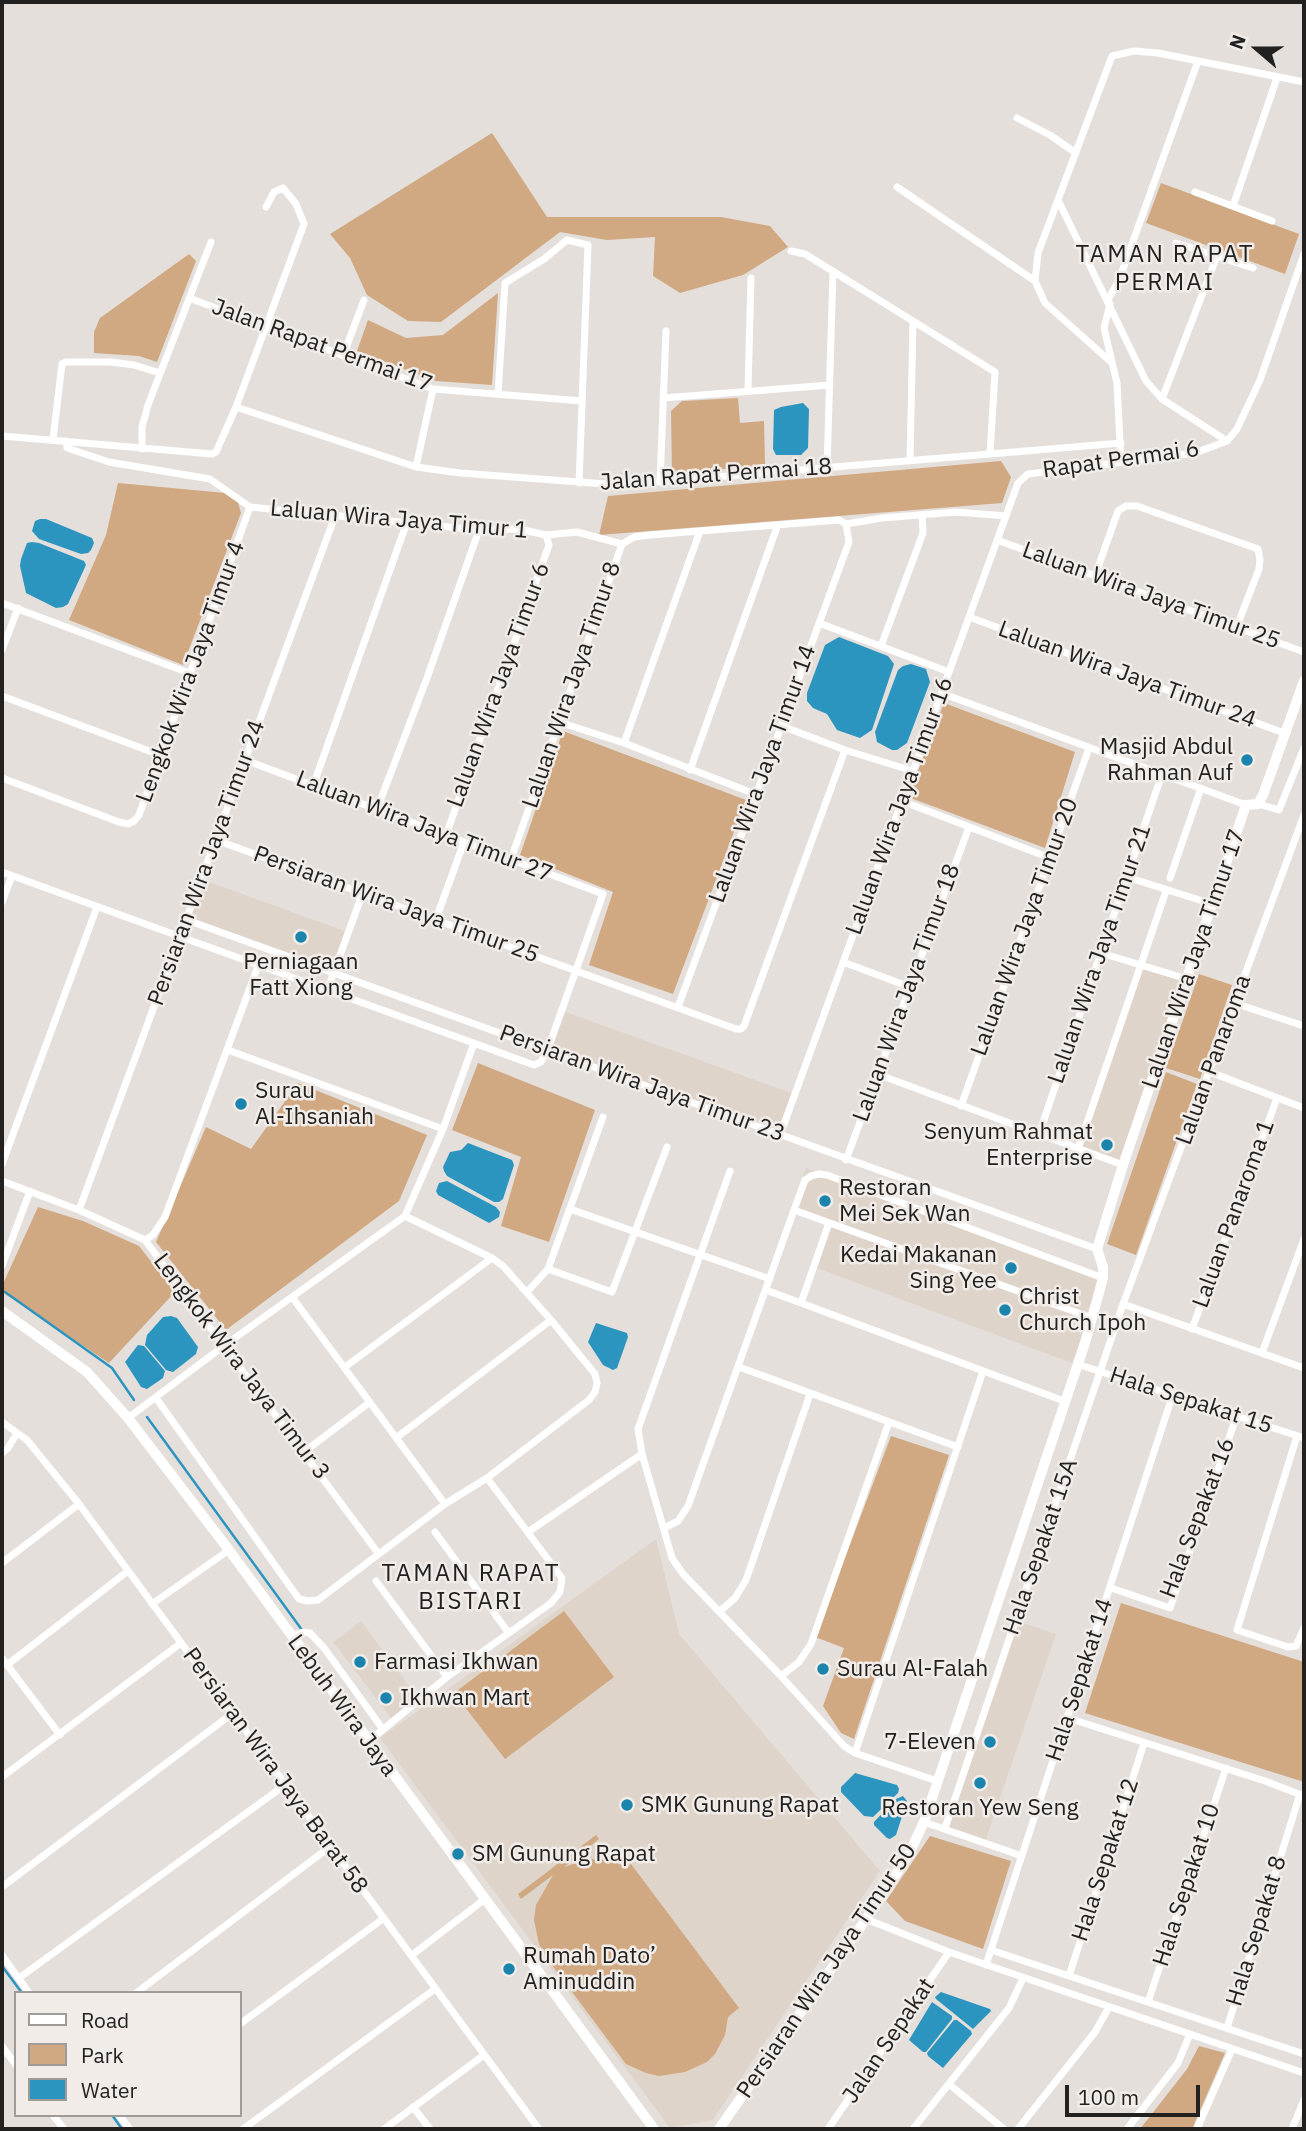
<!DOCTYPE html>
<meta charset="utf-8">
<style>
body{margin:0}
#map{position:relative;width:1306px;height:2131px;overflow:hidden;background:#e4dfdb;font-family:"IBM Plex Sans",sans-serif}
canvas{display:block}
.frame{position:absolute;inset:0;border:4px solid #232120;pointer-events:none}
.legend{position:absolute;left:14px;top:1991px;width:228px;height:126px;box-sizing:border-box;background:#f1ece8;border:2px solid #9f9b98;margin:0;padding:9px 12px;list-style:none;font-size:21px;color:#232120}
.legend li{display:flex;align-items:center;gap:14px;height:35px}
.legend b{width:35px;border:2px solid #9f9b98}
.north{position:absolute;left:1222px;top:14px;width:70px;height:70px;-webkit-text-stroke:5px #f1ece8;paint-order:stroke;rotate:290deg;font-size:19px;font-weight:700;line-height:28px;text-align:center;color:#232120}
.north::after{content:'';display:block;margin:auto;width:24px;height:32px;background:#232120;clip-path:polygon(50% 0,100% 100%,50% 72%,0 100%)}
.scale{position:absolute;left:1065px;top:2085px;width:135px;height:32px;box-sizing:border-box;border:4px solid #232120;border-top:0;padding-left:9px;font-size:21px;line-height:24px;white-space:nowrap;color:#232120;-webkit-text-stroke:5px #f1ece8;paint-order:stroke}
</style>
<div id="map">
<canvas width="1306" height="2131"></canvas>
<div class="frame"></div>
<ul class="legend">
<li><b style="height:9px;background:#fff"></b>Road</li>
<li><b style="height:19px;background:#d0a881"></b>Park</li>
<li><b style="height:19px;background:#2b95c0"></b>Water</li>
</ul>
<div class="north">N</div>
<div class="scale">100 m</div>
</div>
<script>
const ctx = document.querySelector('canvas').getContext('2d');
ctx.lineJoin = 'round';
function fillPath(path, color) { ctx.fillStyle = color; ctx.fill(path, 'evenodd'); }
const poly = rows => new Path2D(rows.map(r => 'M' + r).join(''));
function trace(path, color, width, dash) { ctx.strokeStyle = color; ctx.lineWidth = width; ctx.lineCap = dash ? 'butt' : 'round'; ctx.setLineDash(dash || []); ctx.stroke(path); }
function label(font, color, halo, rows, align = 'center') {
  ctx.font = font + ' "IBM Plex Sans",sans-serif'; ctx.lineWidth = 5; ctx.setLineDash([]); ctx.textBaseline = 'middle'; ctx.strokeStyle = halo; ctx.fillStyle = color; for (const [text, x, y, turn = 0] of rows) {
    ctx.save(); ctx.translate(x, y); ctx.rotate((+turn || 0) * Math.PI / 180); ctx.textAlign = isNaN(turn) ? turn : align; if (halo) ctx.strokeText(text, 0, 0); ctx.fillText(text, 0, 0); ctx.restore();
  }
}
fillPath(poly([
 [201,879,347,932,333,973,187,920],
 [1140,965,1188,980,1123,1166,1077,1149],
 [560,1010,794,1094,779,1135,545,1051],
 [806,1168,1103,1277,1072,1363,814,1267,828,1223,791,1210],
 [656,1539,679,1634,880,1871,713,2120,670,2128,380,1738],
 [1015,1620,1056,1634,985,1842,945,1829],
 [361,1621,418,1698,392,1719,333,1642]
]), '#dfd4ca');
fillPath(poly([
 [492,133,547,217,721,217,770,226,788,247,743,275,680,293,653,276,655,237,607,240,560,232,441,322,408,321,367,295,350,258,330,234],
 [1161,183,1299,234,1285,274,1146,223],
 [189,254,196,261,157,362,139,356,94,353,94,332,100,318],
 [498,293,492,385,436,381,357,351,368,320,406,338,443,335],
 [738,398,740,423,764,421,765,465,672,474,671,411,682,401],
 [1001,461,1011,477,1002,503,599,535,608,496],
 [118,483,225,493,237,499,241,513,183,665,69,620,106,535],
 [944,703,1075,752,1045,848,908,797],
 [563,731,746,800,673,994,589,965,613,892,520,855],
 [1199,974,1232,985,1200,1079,1166,1068],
 [478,1063,595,1110,549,1242,501,1226,521,1157,452,1130],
 [1166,1072,1197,1084,1136,1255,1107,1244],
 [298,1083,427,1135,399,1201,226,1330,156,1242,206,1127,251,1149],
 [38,1207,83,1221,139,1246,175,1292,109,1363,2,1292,2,1286],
 [891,1436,949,1455,854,1739,841,1733,823,1706,844,1648,815,1637],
 [1121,1603,1304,1662,1304,1782,1085,1713],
 [564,1611,614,1677,505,1759,454,1693],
 [596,1835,599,1839,564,1867,589,1859,608,1860,627,1867,631,1864,739,2008,728,2017,725,2035,715,2054,707,2062,685,2072,659,2076,646,2073,626,2064,546,1957,539,1944,534,1920,536,1905,553,1875,521,1899,518,1894],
 [930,1836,1011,1861,983,1949,905,1921,886,1901],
 [1199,2046,1225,2053,1192,2129,1140,2129,1187,2069]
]), '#d0a881');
fillPath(poly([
 [803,403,809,409,808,448,801,455,776,455,773,449,774,410,781,407],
 [40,519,46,519,92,538,94,543,91,550,88,553,81,554,39,539,32,531,35,521],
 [32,542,39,543,84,561,86,565,68,604,63,607,56,608,26,593,20,566,21,559,27,543],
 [839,637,888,656,894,664,872,730,860,738,837,730,827,714,813,708,807,701,807,693,825,645],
 [911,664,926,669,930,682,907,743,897,750,892,750,877,742,875,732,898,670,903,666],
 [468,1143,512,1160,514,1165,503,1199,499,1202,494,1202,447,1176,444,1171,443,1167,450,1152,461,1150],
 [447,1181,496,1207,500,1212,499,1217,489,1223,438,1195,436,1191,439,1183],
 [171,1316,177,1318,198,1347,196,1354,173,1372,166,1370,145,1345,147,1335,163,1317],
 [596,1323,627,1333,628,1337,617,1368,613,1370,603,1365,588,1342],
 [138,1345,144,1346,165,1371,163,1378,147,1389,141,1387,125,1362],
 [855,1773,897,1785,899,1789,898,1793,873,1817,864,1816,841,1792,841,1787],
 [903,1796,907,1801,896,1835,890,1839,887,1838,874,1825,874,1822,896,1799],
 [941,1992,990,2009,991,2011,973,2029,936,1999,935,1997],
 [932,2002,952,2016,952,2019,926,2052,923,2052,909,2040],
 [954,2020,957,2020,971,2031,972,2034,943,2068,928,2056,927,2053]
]), '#2b95c0');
trace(poly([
 [5,1292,112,1368,134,1400],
 [147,1417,302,1630],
 [2,1966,22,1993],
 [112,2115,122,2129]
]), '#2b95c0', 2.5);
trace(poly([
 [1017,118,1050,135,1076,153],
 [897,187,1035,281],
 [1195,192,1272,221],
 [1058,200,1146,381,1162,399,1227,441],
 [1233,206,1277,78],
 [1176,243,1253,268],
 [791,251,805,254,995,372,990,454],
 [189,298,433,389,582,401],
 [1108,300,1119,280,1198,61],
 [1110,304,1104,328,1117,383,1121,462],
 [343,356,364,300],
 [1112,363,1045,303,1035,281,1038,253,1112,56,1134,51,1158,53,1304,82],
 [748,390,751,278],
 [498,394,505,283,544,259,567,240,588,245,579,483],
 [663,398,830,385],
 [1162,399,1217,256],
 [236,407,416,467,460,473,619,485,1121,443],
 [2,436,212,454,216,452,236,407,304,224,296,204,283,188,274,192,266,207],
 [53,439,62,364,66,362,111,362,134,365,160,373],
 [66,441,67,448,109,462,210,479,250,507,479,530,519,529,546,535,577,532,622,544],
 [142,449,142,427,148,405,211,242],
 [910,461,913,321],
 [416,467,433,389],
 [827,468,833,271],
 [660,482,666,331],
 [846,524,882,518,956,512,1006,516],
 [997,540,1304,652],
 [1095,576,1118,511,1126,506,1137,506,1258,549,1260,560,1259,569,1237,626],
 [2,603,189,673],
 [969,617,1284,733],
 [819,623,949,672],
 [881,646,923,533,922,515],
 [2,650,18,608],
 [941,693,1246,805],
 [2,696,160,755],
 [559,722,624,743,755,794],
 [782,726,845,750,913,771],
 [624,743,700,531],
 [690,770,777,527],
 [2,778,119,822,128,824,134,821,139,815,250,507],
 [313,786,407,522],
 [902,801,1050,858],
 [1258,804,1279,810,1304,748],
 [377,809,427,678,479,530],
 [446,835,549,545,546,535],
 [216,840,736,1029,741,1029,744,1026,845,750],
 [511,859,622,544,634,537,650,535,839,520,846,524,849,542,678,1007],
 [2,872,534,1065,541,1062,548,1049,603,894,245,760],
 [1127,877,1212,904],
 [1170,878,1201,788],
 [2,902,12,876],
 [436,919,464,842],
 [187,920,1097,1249],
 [1101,953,1187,979],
 [843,962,910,987],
 [327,991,363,892],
 [1234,1003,1304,1026],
 [228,1050,443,1129],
 [1210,1072,1304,1108],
 [877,1074,1123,1165],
 [961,1106,1089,748],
 [1039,1134,1162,774],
 [780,1135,1018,483,1028,474,1195,453,1227,441,1237,429,1260,380,1304,254],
 [1078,1149,1166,891],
 [846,1160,969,827],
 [2,1164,97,907],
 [730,1171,638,1429,642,1454,672,1558,683,1574,781,1676,844,1746,855,1753,937,1781],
 [2,1181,79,1210,145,1240,378,1553],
 [570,1209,770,1279],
 [79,1210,335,516],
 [794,1210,1092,1318],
 [145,1240,153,1235,165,1217,258,966],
 [2,1266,30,1191],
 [548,1269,612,1292,667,1147],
 [766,1290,1064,1401],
 [527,1292,548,1269,603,1117],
 [292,1297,445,1504],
 [801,1303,829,1223],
 [1123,1304,1304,1368],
 [1192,1329,1277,1098],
 [1262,1353,1304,1239],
 [1077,1364,1304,1438],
 [345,1367,492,1258],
 [739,1367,958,1447],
 [156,1398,299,1599,308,1601,318,1600,445,1504,487,1478,589,1400,595,1392,597,1383,595,1374,551,1320,503,1266,492,1258,405,1216],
 [128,1418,225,1345,405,1216,443,1129,474,1043],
 [2,1422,27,1440,79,1504,539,2129],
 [1297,1436,1237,1630,1288,1647,1296,1646,1304,1628],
 [396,1438,551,1320],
 [304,1452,370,1402],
 [2,1453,8,1448,17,1433],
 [664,1528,678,1521,688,1506,794,1210,805,1180,811,1176,819,1174,827,1175,1103,1278],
 [435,1532,508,1632],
 [528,1532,642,1454],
 [2,1563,79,1504],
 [376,1581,447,1677],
 [1111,1588,1170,1608,1237,1415],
 [152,1604,229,1550],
 [720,1611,735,1598,746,1580,810,1394],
 [291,1637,303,1632,310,1633,324,1648,382,1728],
 [2,1658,60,1735],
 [7,1665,128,1571],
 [781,1676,799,1662,811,1644,889,1422],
 [1068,1718,1265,1781,1304,1796],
 [369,1741,447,1677,551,1603,560,1592,562,1578,487,1478],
 [855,1753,983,1371],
 [2,1777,181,1643],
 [924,1822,1022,1856],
 [945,1828,1123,1304,1304,815],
 [2,1887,233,1713],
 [866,1919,949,1952,1304,2073],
 [991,1950,1304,2054],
 [2,1955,29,1993],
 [412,1955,485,1899],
 [986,1965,1173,1394],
 [1069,1976,1144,1743],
 [19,1978,285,1785],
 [136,1993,331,1846],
 [1148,2002,1226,1768],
 [240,2024,384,1918],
 [1227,2028,1300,1794],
 [2,2046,16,2065],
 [950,2085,1004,2129],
 [413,2107,430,2129],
 [53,2115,64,2129],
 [119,2115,130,2129],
 [243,2129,435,1989],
 [384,2129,484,2055],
 [828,2129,949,1952],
 [913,2129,1009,2008,1023,1978],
 [1018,2129,1095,2032,1109,2007],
 [1127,2129,1178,2063,1190,2034],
 [1197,2129,1232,2049],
 [1292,2129,1304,2100]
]), '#fff', 7);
trace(poly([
 [2,1311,87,1372,128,1418,229,1550,654,2129],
 [719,2129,866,1919,908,1856,924,1822,1085,1343,1103,1278,1103,1267,1097,1249,1123,1165,1246,805,1258,804,1263,795,1304,681]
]), '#fff', 10);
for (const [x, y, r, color] of [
 [1247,760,7,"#1a84ac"],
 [301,937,7,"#1a84ac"],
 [241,1104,7,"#1a84ac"],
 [1107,1145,7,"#1a84ac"],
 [825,1201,7,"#1a84ac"],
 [1011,1268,7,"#1a84ac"],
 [1005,1310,7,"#1a84ac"],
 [360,1662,7,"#1a84ac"],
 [823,1669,7,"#1a84ac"],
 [386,1698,7,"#1a84ac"],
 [990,1742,7,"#1a84ac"],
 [980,1783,7,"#1a84ac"],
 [627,1805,7,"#1a84ac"],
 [458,1854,7,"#1a84ac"],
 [509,1969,7,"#1a84ac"]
]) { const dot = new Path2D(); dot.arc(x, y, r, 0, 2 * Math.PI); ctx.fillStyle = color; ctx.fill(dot); trace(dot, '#f1ece8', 2.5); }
label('23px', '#232120', '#f1ece8', [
 ["Jalan Rapat Permai 17",322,346,20],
 ["Rapat Permai 6",1121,460,-8],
 ["Jalan Rapat Permai 18",716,475,-4],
 ["Laluan Wira Jaya Timur 1",399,520,5],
 ["Laluan Wira Jaya Timur 25",1151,596,20],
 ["Lengkok Wira Jaya Timur 4",191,672,-70],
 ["Laluan Wira Jaya Timur 24",1127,675,20],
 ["Laluan Wira Jaya Timur 6",499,685,-70],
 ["Laluan Wira Jaya Timur 8",572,685,-71],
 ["Laluan Wira Jaya Timur 14",763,774,-70],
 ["Laluan Wira Jaya Timur 16",900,806,-70],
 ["Laluan Wira Jaya Timur 27",424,827,21],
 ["Persiaran Wira Jaya Timur 24",207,863,-70],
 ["Persiaran Wira Jaya Timur 25",396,905,20],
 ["Laluan Wira Jaya Timur 20",1025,927,-70],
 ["Laluan Wira Jaya Timur 21",1100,954,-71],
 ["Laluan Wira Jaya Timur 17",1194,959,-71],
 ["Laluan Wira Jaya Timur 18",907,993,-70],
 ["Laluan Panaroma",1214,1060,-70],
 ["Persiaran Wira Jaya Timur 23",642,1084,20],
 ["Laluan Panaroma 1",1234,1214,-70],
 ["Lengkok Wira Jaya Timur 3",241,1367,53],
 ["Hala Sepakat 15",1191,1401,18],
 ["Hala Sepakat 16",1198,1518,-69],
 ["Hala Sepakat 15A",1041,1547,-71],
 ["Hala Sepakat 14",1080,1680,-72],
 ["Lebuh Wira Jaya",342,1706,54],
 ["Persiaran Wira Jaya Barat 58",275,1771,54],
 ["Hala Sepakat 12",1106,1860,-72],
 ["Hala Sepakat 10",1187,1885,-72],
 ["Hala Sepakat 8",1257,1931,-73],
 ["Persiaran Wira Jaya Timur 50",827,1971,-56],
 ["Jalan Sepakat",889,2041,-56]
]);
label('23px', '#232120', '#f1ece8', [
 ["Masjid Abdul",1233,747,"right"],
 ["Rahman Auf",1233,773,"right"],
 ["Perniagaan",301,962,"center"],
 ["Fatt Xiong",301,988,"center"],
 ["Surau",255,1091],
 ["Al-Ihsaniah",255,1117],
 ["Senyum Rahmat",1093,1132,"right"],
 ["Enterprise",1093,1158,"right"],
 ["Restoran",839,1188],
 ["Mei Sek Wan",839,1214],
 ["Kedai Makanan",997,1255,"right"],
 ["Sing Yee",997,1281,"right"],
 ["Christ",1019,1297],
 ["Church Ipoh",1019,1323],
 ["Farmasi Ikhwan",374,1662],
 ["Surau Al-Falah",837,1669],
 ["Ikhwan Mart",400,1698],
 ["7-Eleven",976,1742,"right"],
 ["SMK Gunung Rapat",641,1805],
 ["Restoran Yew Seng",980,1808,"center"],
 ["SM Gunung Rapat",472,1854],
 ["Rumah Dato’",523,1956],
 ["Aminuddin",523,1982]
], 'left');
ctx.letterSpacing = '2px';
label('24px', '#232120', '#f1ece8', [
 ["TAMAN RAPAT",1165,255],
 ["PERMAI",1165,283],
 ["TAMAN RAPAT",471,1574],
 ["BISTARI",471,1602]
]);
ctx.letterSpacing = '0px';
</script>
